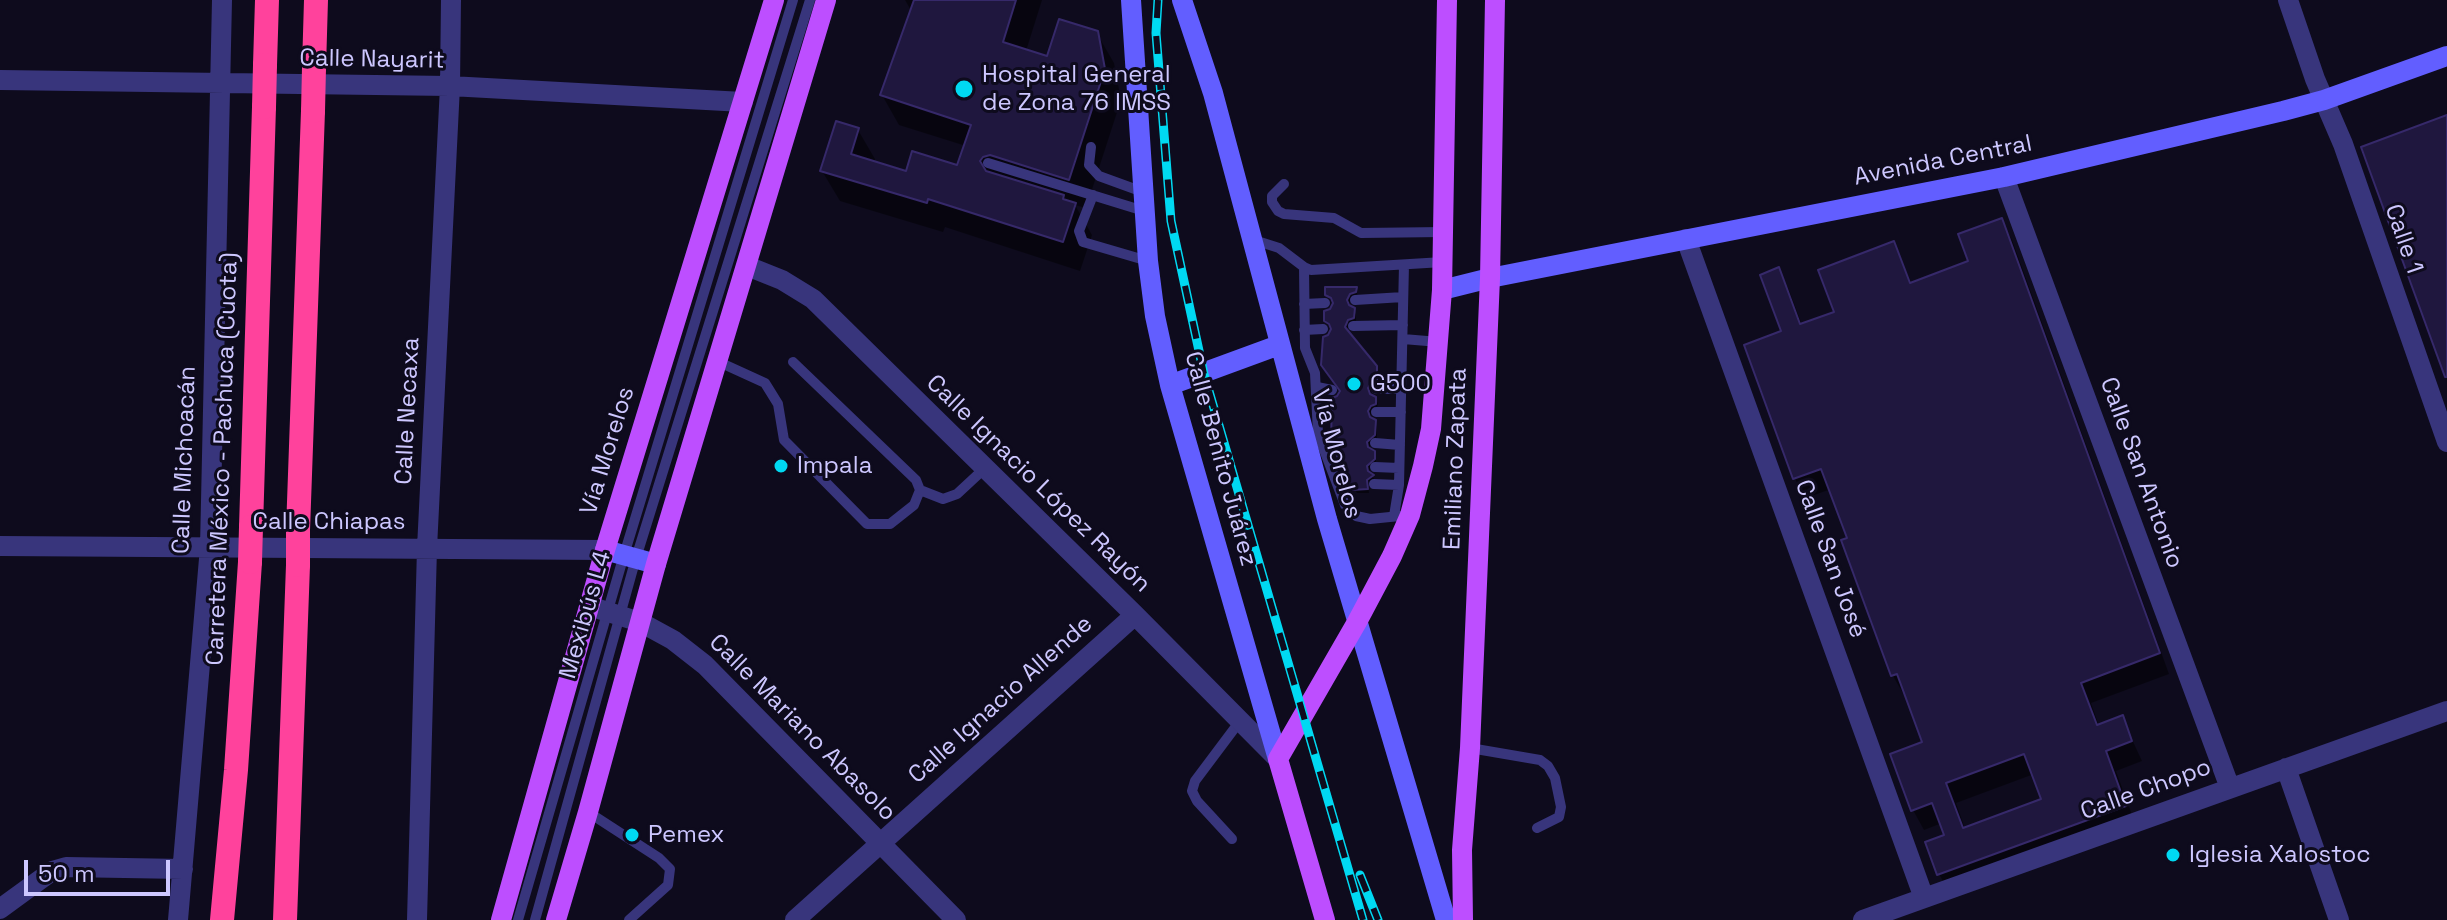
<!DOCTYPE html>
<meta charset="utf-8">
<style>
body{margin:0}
#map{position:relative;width:2447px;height:920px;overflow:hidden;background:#0e0b1d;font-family:"Space Grotesk",sans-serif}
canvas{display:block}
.scale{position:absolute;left:24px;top:860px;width:146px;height:36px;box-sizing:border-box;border:4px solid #cdc7ff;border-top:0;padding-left:10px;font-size:24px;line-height:28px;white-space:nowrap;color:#cdc7ff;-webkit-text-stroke:6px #0e0b1d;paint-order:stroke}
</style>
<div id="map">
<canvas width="2447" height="920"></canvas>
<div class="scale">50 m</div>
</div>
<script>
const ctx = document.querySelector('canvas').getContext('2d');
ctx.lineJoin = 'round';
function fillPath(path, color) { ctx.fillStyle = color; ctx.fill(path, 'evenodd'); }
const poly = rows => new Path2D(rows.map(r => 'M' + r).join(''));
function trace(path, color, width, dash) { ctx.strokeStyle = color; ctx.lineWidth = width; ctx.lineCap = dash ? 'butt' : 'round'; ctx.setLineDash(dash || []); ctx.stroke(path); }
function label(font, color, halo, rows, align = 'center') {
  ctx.font = font + ' "Space Grotesk",sans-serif'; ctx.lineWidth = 6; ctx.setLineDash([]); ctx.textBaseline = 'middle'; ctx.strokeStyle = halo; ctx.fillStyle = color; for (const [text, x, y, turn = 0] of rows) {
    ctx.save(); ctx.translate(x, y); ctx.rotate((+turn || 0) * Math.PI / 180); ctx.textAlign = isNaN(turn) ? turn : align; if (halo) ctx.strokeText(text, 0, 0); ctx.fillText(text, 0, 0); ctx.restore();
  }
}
fillPath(poly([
 [905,0,1042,0,1026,51,1048,58,1096,32,1114,63,1121,100,1086,208,1075,205,1092,235,1080,271,945,227,943,232,840,201,822,171,858,130,875,159,874,163,907,173,959,167,966,146,899,125,882,95,912,12],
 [2001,220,2012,240,2169,674,2091,703,2099,726,2122,718,2142,761,2116,771,2136,826,1950,894,1939,874,1947,836,1942,823,1924,830,1913,810,1925,743,1907,694,1904,695,1893,676,1843,541,1850,539,1831,489,1806,498,1795,479,1746,346,1783,333,1778,270,1789,290,1802,325,1836,313,1893,244,1912,284,1971,263],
 [2034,774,2043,800,1965,829,1956,803],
 [1355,289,1358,296,1352,298,1348,305,1356,314,1356,322,1350,324,1347,332,1378,372,1378,385,1373,387,1369,394,1378,403,1377,408,1369,417,1377,426,1377,440,1368,447,1376,457,1376,464,1368,471,1375,480,1368,485,1369,493,1357,493,1354,489,1342,391,1329,337,1332,328,1326,321,1334,302,1327,295]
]), '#0007');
const building = poly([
 [914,0,1016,0,1003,42,1047,56,1059,19,1098,31,1105,69,1069,180,990,155,983,157,980,161,986,171,1064,195,1063,199,1076,203,1063,242,928,199,927,203,820,171,836,121,859,128,851,154,906,171,912,151,957,165,971,125,880,95,914,0],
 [2447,115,2447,377,2445,377,2361,147,2447,115],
 [2002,218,2160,653,2081,683,2097,725,2123,715,2132,741,2106,751,2126,806,1937,875,1925,842,1944,835,1932,803,1911,811,1890,754,1922,742,1897,674,1891,676,1841,540,1847,538,1821,469,1793,479,1744,345,1781,331,1760,275,1779,267,1800,324,1834,312,1818,270,1894,241,1910,283,1968,261,1958,234,2002,218],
 [2024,754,2041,799,1963,828,1946,783,2024,754],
 [1325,287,1357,287,1356,292,1350,294,1347,300,1349,305,1355,308,1354,318,1348,320,1345,327,1377,366,1377,381,1371,383,1368,388,1370,394,1376,397,1376,404,1371,406,1368,411,1370,417,1376,420,1375,435,1367,442,1368,447,1375,451,1375,459,1367,466,1368,471,1374,475,1367,480,1368,489,1352,490,1331,442,1332,398,1337,396,1340,391,1321,365,1323,337,1328,335,1331,329,1329,324,1324,321,1324,311,1330,309,1333,303,1331,298,1325,295,1325,287]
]);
fillPath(building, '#1f173e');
trace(building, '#36296a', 2);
trace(poly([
 [1091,147,1089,165,1099,176,1143,192],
 [988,163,1144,211],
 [1284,184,1272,196,1272,202,1278,211,1284,214,1334,218,1361,233,1443,232],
 [1093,195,1079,231,1083,242,1148,261],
 [1254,240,1279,248,1304,267,1311,270,1443,262],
 [1304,267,1305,348,1315,373,1318,434,1345,505,1356,516,1370,519,1410,515],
 [1355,300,1403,297],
 [1304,304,1325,303],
 [1353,326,1403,325],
 [1304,330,1323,329],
 [1403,339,1439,342],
 [719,362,765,383,778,404,784,440,867,524,890,524,914,505,920,490,916,480,793,362],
 [1317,387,1332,390],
 [1376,389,1401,389],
 [1376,412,1401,412],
 [1375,443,1400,445],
 [1375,467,1399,468],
 [1374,484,1399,485],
 [920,490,943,499,957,494,985,468],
 [1394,516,1399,485,1404,265],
 [1470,748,1540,760,1548,766,1555,778,1561,807,1559,817,1537,828],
 [588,812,659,858,670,869,668,885,629,920],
 [1232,839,1197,801,1192,791,1195,781,1240,721],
 [518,920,624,555,793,0],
 [535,920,636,558,810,0]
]), '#38357c', 10);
trace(poly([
 [2288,0,2315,79,2343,144,2447,442],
 [0,80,450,86,743,102],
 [2004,177,2230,788],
 [1686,239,1924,898],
 [747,266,782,280,813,299,1135,615,1278,759],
 [0,546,605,550],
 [589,606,640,622,673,640,705,665,956,920],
 [2286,768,2339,920],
 [0,909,52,871,66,867,183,869],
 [178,920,210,547,222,0],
 [417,920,427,548,450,86,451,0],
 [795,920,1135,615],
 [1863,920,2447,711]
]), '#38357c', 20);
trace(poly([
 [1131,0,1148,261,1155,316,1170,385,1278,759],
 [1182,0,1213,93,1327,519,1446,920],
 [1442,290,1490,278,2004,177,2283,111,2324,100,2447,56],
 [1170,385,1279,345],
 [605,550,656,564]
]), '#625eff', 20);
trace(poly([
 [501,920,605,550,774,0],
 [556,920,588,812,656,564,826,0],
 [1325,920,1278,759,1357,622,1392,556,1410,515,1423,466,1431,429,1442,290,1447,0],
 [1463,920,1462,850,1470,748,1490,278,1495,0]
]), '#bd4eff', 20);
trace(poly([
 [265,65,267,0],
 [314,68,316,0],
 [251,527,264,107],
 [298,530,313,111],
 [222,920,236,770,250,562],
 [285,920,298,565]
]), '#ff429c', 24);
const rail = poly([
 [1158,0,1156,33,1171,221,1204,374,1363,920],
 [1360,875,1378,920]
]);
trace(rail, '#00d9f2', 9);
trace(rail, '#0e0b1d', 6, [18]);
trace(poly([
 [264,107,265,65],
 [313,111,314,68],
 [250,562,251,527],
 [298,565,298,530]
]), '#ff429c', 24);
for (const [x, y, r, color] of [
 [964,89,10,"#00d9f2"],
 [1354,384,8,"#00d9f2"],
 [781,466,8,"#00d9f2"],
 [632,835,8,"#00d9f2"],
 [2173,855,8,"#00d9f2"]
]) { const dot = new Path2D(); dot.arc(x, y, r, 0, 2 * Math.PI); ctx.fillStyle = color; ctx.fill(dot); trace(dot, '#0e0b1d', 3); }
label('24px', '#cdc7ff', '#0e0b1d', [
 ["Calle Nayarit",372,60,1],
 ["Avenida Central",1943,161,-11],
 ["Calle 1",2403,239,71],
 ["Calle Necaxa",408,411,-87],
 ["Vía Morelos",608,451,-73],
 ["Vía Morelos",1336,454,75],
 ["Carretera México - Pachuca (Cuota)",223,459,-88],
 ["Calle Benito Juárez",1220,459,75],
 ["Emiliano Zapata",1456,459,-88],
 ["Calle Michoacán",185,460,-88],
 ["Calle San Antonio",2141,473,70],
 ["Calle Ignacio López Rayón",1038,484,44],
 ["Calle Chiapas",329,522],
 ["Calle San José",1830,559,70],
 ["Mexibús L4",586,615,-74],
 ["Calle Ignacio Allende",1001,700,-42],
 ["Calle Mariano Abasolo",802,728,45],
 ["Calle Chopo",2146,790,-20]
]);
label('24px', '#cdc7ff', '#0e0b1d', [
 ["Hospital General",982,75],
 ["de Zona 76 IMSS",982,103],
 ["G500",1370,384],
 ["Impala",797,466],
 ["Pemex",648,835],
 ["Iglesia Xalostoc",2189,855]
], 'left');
</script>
